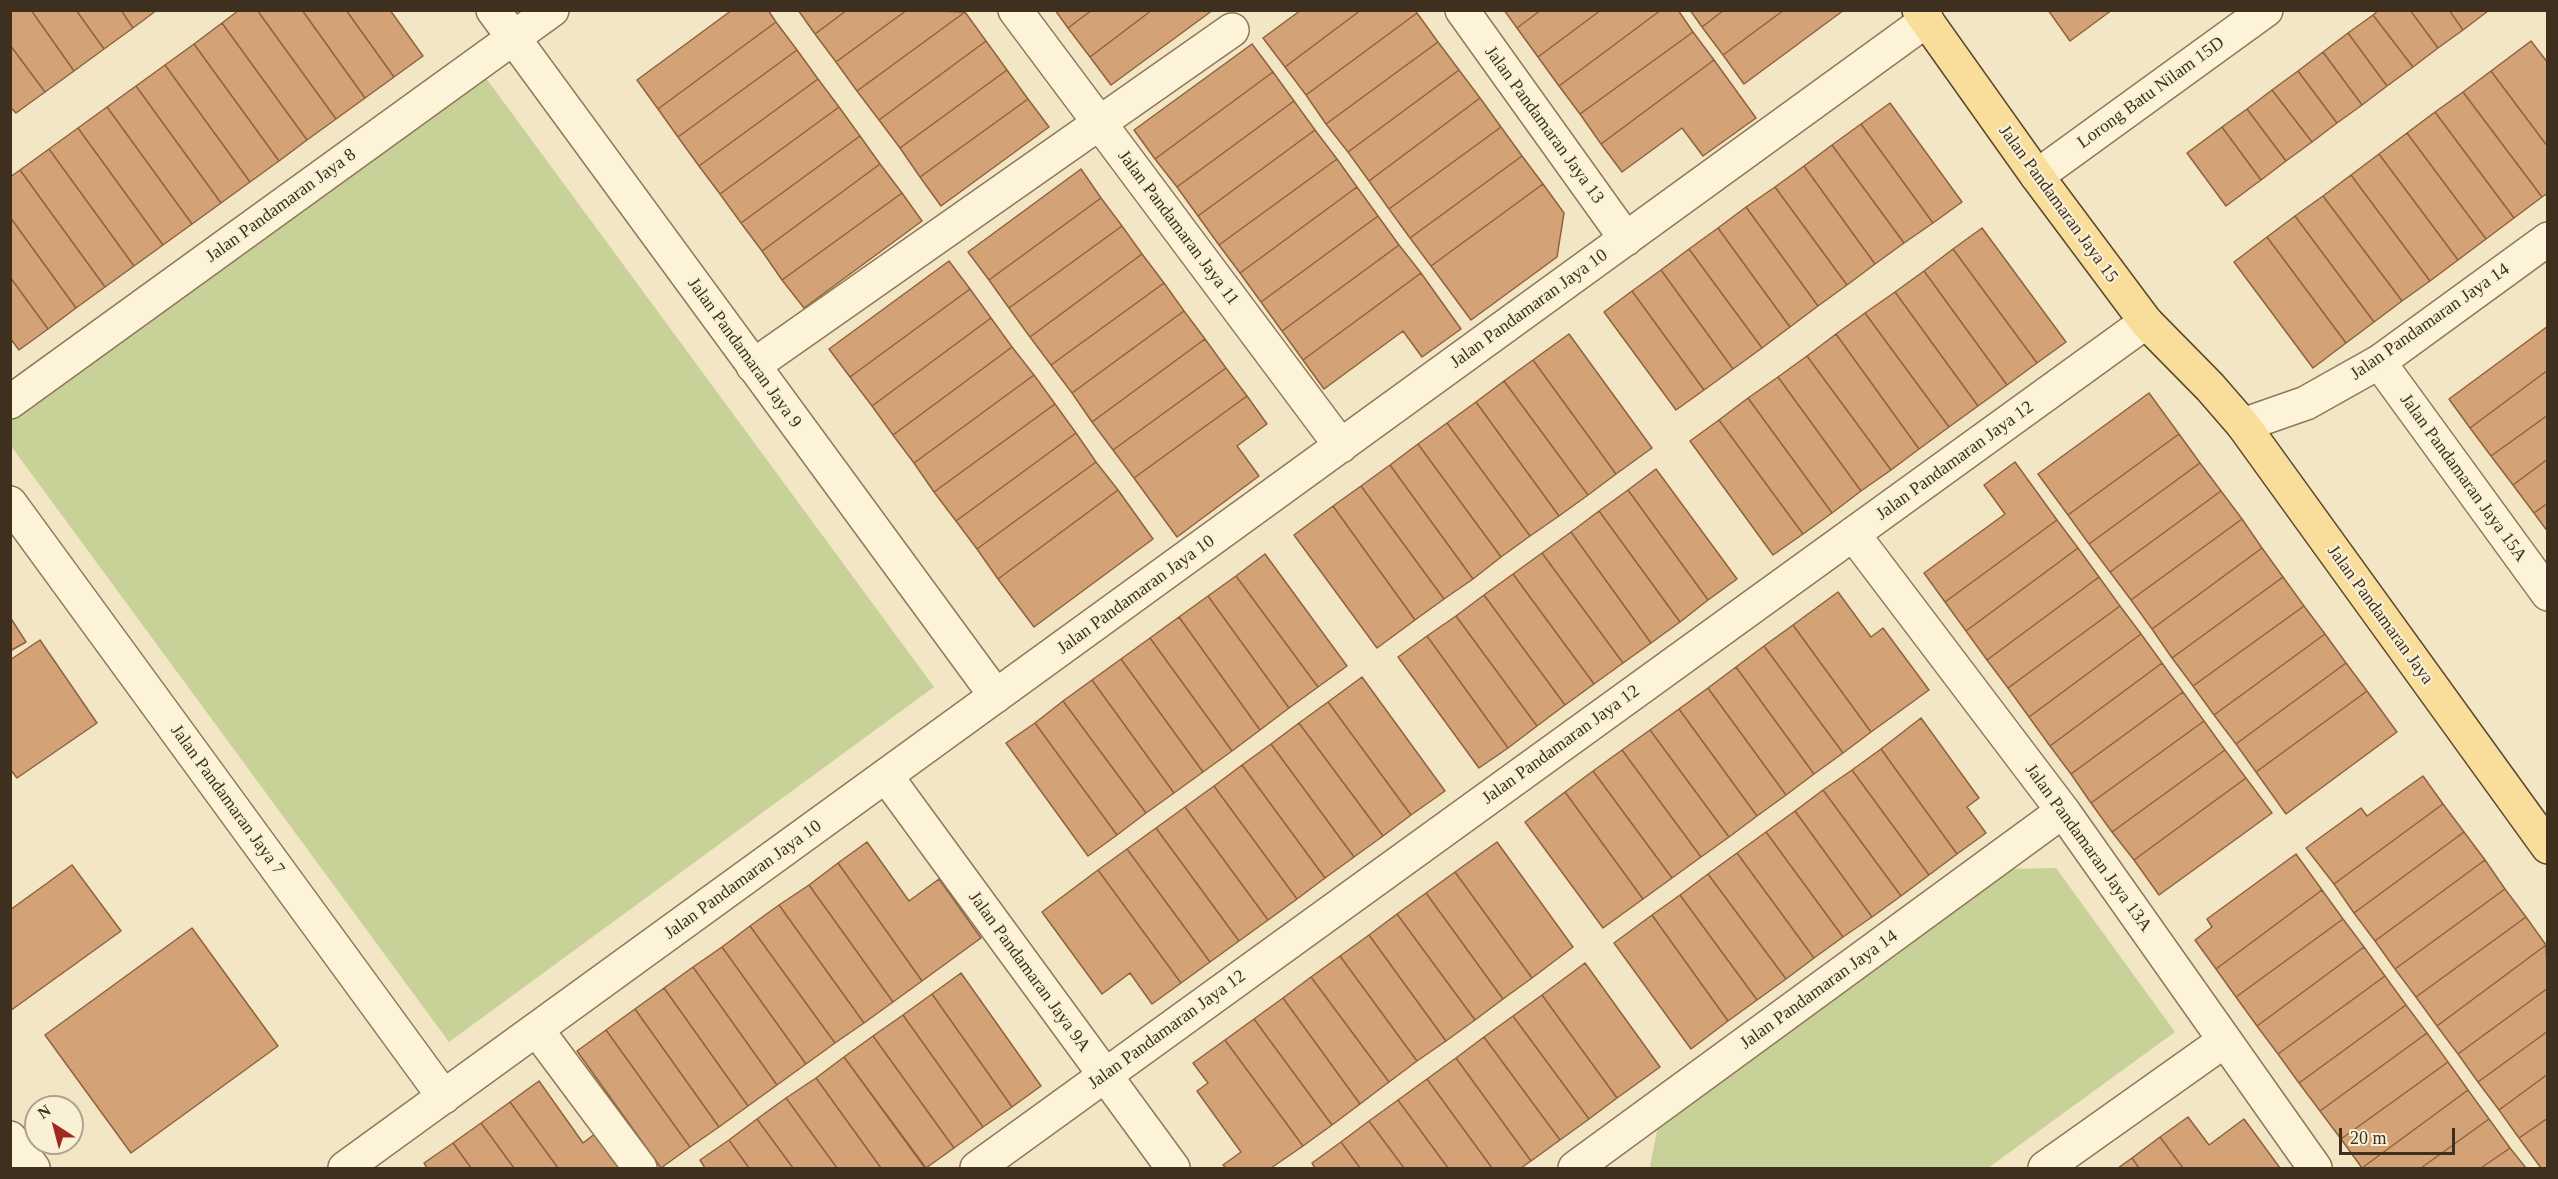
<!DOCTYPE html>
<style>
body{margin:0}
#map{position:relative;width:2558px;height:1179px;overflow:hidden;background:#f2e6c5;font-family:"Times New Roman",serif}
canvas{display:block}
.frame{position:absolute;inset:0;border:12px solid #3e2f1e;pointer-events:none}
.north{position:absolute;left:24px;top:1095px;width:60px;height:60px;box-sizing:border-box;background:#f9f0d5;border:2px solid #aea38c;border-radius:50%;rotate:324deg;font-size:16px;font-weight:700;line-height:24px;text-align:center;color:#3e2f1e}
.north::after{content:'';display:block;margin:auto;width:21px;height:27px;background:#a32823;clip-path:polygon(50% 0,100% 100%,50% 72%,0 100%)}
.scale{position:absolute;left:2339px;top:1128px;width:116px;height:27px;box-sizing:border-box;border:3px solid #3e2f1e;border-top:0;padding-left:8px;font-size:18px;line-height:21px;white-space:nowrap;color:#3e2f1e;-webkit-text-stroke:4px #f9f0d5;paint-order:stroke}
</style>
<div id="map">
<canvas width="2558" height="1179"></canvas>
<div class="frame"></div>
<div class="north">N</div>
<div class="scale">20 m</div>
</div>
<script>
const ctx = document.querySelector('canvas').getContext('2d');
ctx.lineJoin = 'round';
function fillPath(path, color) { ctx.fillStyle = color; ctx.fill(path, 'evenodd'); }
const poly = rows => new Path2D(rows.map(r => 'M' + r).join(''));
function trace(path, color, width, dash) { ctx.strokeStyle = color; ctx.lineWidth = width; ctx.lineCap = dash ? 'butt' : 'round'; ctx.setLineDash(dash || []); ctx.stroke(path); }
function label(font, color, halo, rows, align = 'center') {
  ctx.font = font + ' "Times New Roman",serif'; ctx.lineWidth = 4.5; ctx.setLineDash([]); ctx.textBaseline = 'middle'; ctx.strokeStyle = halo; ctx.fillStyle = color; for (const [text, x, y, turn = 0] of rows) {
    ctx.save(); ctx.translate(x, y); ctx.rotate((+turn || 0) * Math.PI / 180); ctx.textAlign = isNaN(turn) ? turn : align; if (halo) ctx.strokeText(text, 0, 0); ctx.fillText(text, 0, 0); ctx.restore();
  }
}
fillPath(poly([
 [483,74,934,687,449,1042,11,446,10,421],
 [2056,868,2175,1032,1988,1168,1653,1168,1650,1166,1658,1126,2013,869]
]), '#c8d197');
const building = poly([
 [10,10,31,10,74,71,45,92,10,45,10,10],
 [31,10,76,10,104,49,74,71,31,10],
 [76,10,121,10,133,28,104,49,76,10],
 [121,10,157,10,133,28,121,10],
 [239,10,257,10,336,119,307,140,222,23,239,10],
 [257,10,302,10,365,98,336,119,257,10],
 [302,10,346,10,394,77,365,98,302,10],
 [346,10,390,10,423,56,394,77,346,10],
 [732,10,768,10,776,22,658,109,637,80,732,10],
 [798,10,847,10,815,34,798,10],
 [847,10,907,10,836,62,815,34,847,10],
 [907,10,965,12,857,91,836,62,907,10],
 [1055,10,1092,10,1068,28,1055,10],
 [1092,10,1152,10,1090,57,1068,28,1092,10],
 [1152,10,1213,10,1111,85,1090,57,1152,10],
 [1301,10,1361,10,1285,67,1263,38,1301,10],
 [1361,10,1415,10,1417,13,1306,95,1285,67,1361,10],
 [1504,10,1541,10,1517,28,1504,10],
 [1541,10,1601,10,1538,57,1517,28,1541,10],
 [1601,10,1661,10,1559,86,1538,57,1601,10],
 [1661,10,1678,10,1693,32,1580,114,1559,86,1661,10],
 [1690,10,1724,10,1702,27,1690,10],
 [1724,10,1784,10,1723,55,1702,27,1724,10],
 [1784,10,1844,10,1744,84,1723,55,1784,10],
 [2048,10,2112,10,2070,41,2048,10],
 [2379,10,2410,10,2438,48,2413,67,2373,15,2379,10],
 [2410,10,2449,10,2463,30,2438,48,2410,10],
 [2449,10,2488,10,2488,11,2463,30,2449,10],
 [965,12,986,41,879,120,857,91,965,12],
 [1417,13,1438,42,1326,124,1306,95,1417,13],
 [2373,15,2413,67,2387,86,2348,33,2373,15],
 [776,22,797,50,678,137,658,109,776,22],
 [222,23,307,140,279,161,194,44,222,23],
 [1693,32,1714,60,1601,144,1580,114,1693,32],
 [2348,33,2387,86,2362,105,2323,52,2348,33],
 [986,41,1007,70,900,148,879,120,986,41],
 [2531,41,2548,63,2548,147,2491,71,2531,41],
 [1438,42,1459,70,1348,152,1326,124,1438,42],
 [194,44,279,161,250,182,165,65,194,44],
 [1252,44,1273,72,1155,159,1134,130,1252,44],
 [10,45,45,92,16,113,10,107,10,45],
 [797,50,818,79,699,166,678,137,797,50],
 [2323,52,2362,105,2337,123,2298,71,2323,52],
 [1714,60,1756,118,1703,156,1682,128,1622,172,1601,144,1714,60],
 [165,65,250,182,221,203,136,86,165,65],
 [1007,70,1028,99,920,177,900,148,1007,70],
 [1459,70,1480,98,1369,181,1348,152,1459,70],
 [2298,71,2337,123,2312,142,2272,90,2298,71],
 [2491,71,2548,147,2548,193,2542,197,2463,92,2491,71],
 [1273,72,1294,101,1177,187,1155,159,1273,72],
 [818,79,839,107,720,194,699,166,818,79],
 [136,86,221,203,192,224,107,107,136,86],
 [2272,90,2312,142,2286,161,2247,109,2272,90],
 [2463,92,2542,197,2514,218,2435,112,2463,92],
 [1480,98,1501,127,1389,209,1369,181,1480,98],
 [1028,99,1049,127,941,206,920,177,1028,99],
 [1294,101,1315,130,1198,216,1177,187,1294,101],
 [1890,103,1962,202,1933,223,1861,124,1890,103],
 [107,107,192,224,163,245,78,128,107,107],
 [839,107,860,136,741,223,720,194,839,107],
 [2247,109,2286,161,2261,180,2222,127,2247,109],
 [2435,112,2514,218,2486,239,2407,133,2435,112],
 [1861,124,1933,223,1904,243,1832,145,1861,124],
 [1501,127,1522,156,1410,238,1389,209,1501,127],
 [2222,127,2261,180,2226,206,2187,153,2222,127],
 [78,128,163,245,134,266,49,149,78,128],
 [1315,130,1337,159,1219,245,1198,216,1315,130],
 [2407,133,2486,239,2458,260,2379,154,2407,133],
 [860,136,880,164,762,251,741,223,860,136],
 [1832,145,1904,243,1875,264,1804,166,1832,145],
 [49,149,134,266,105,287,20,170,49,149],
 [2379,154,2458,260,2430,281,2351,175,2379,154],
 [1522,156,1543,184,1431,266,1410,238,1522,156],
 [1337,159,1357,187,1240,273,1219,245,1337,159],
 [880,164,902,193,782,280,762,251,880,164],
 [1804,166,1875,264,1847,285,1775,187,1804,166],
 [1081,169,1101,198,989,280,968,252,1081,169],
 [20,170,105,287,76,308,10,217,10,177,20,170],
 [2351,175,2430,281,2402,301,2323,196,2351,175],
 [1543,184,1564,213,1557,257,1471,320,1431,266,1543,184],
 [1357,187,1378,216,1261,302,1240,273,1357,187],
 [1775,187,1847,285,1818,306,1746,207,1775,187],
 [902,193,922,221,804,308,782,280,902,193],
 [2323,196,2402,301,2374,322,2295,216,2323,196],
 [1101,198,1122,226,1009,308,989,280,1101,198],
 [1746,207,1818,306,1790,327,1718,228,1746,207],
 [1378,216,1399,245,1282,331,1261,302,1378,216],
 [2295,216,2374,322,2346,343,2267,237,2295,216],
 [10,217,76,308,48,329,10,277,10,217],
 [1122,226,1142,254,1030,337,1009,308,1122,226],
 [1718,228,1790,327,1762,348,1689,249,1718,228],
 [1982,228,2066,342,2037,363,1953,249,1982,228],
 [2267,237,2346,343,2313,368,2234,262,2267,237],
 [1399,245,1421,273,1303,360,1282,331,1399,245],
 [1689,249,1762,348,1733,369,1661,270,1689,249],
 [1953,249,2037,363,2007,385,1924,271,1953,249],
 [1142,254,1164,283,1051,365,1030,337,1142,254],
 [949,261,970,289,850,377,829,349,949,261],
 [1661,270,1733,369,1704,390,1632,291,1661,270],
 [1924,271,2007,385,1978,406,1895,292,1924,271],
 [1421,273,1461,329,1422,357,1403,331,1324,389,1303,360,1421,273],
 [10,277,48,329,19,350,10,338,10,277],
 [1164,283,1184,311,1072,393,1051,365,1164,283],
 [970,289,991,318,872,406,850,377,970,289],
 [1632,291,1704,390,1676,410,1604,312,1632,291],
 [1895,292,1978,406,1949,427,1865,313,1895,292],
 [1184,311,1205,339,1092,422,1072,393,1184,311],
 [1865,313,1949,427,1919,449,1836,334,1865,313],
 [991,318,1012,347,893,435,872,406,991,318],
 [2548,326,2548,370,2470,428,2449,399,2548,326],
 [1569,334,1652,448,1616,474,1533,360,1569,334],
 [1836,334,1919,449,1891,470,1807,356,1836,334],
 [1205,339,1226,368,1113,450,1092,422,1205,339],
 [1012,347,1034,375,914,463,893,435,1012,347],
 [1807,356,1891,470,1861,491,1778,377,1807,356],
 [1533,360,1616,474,1588,495,1504,381,1533,360],
 [1226,368,1247,396,1134,478,1113,450,1226,368],
 [2548,370,2548,415,2491,456,2470,428,2548,370],
 [1034,375,1055,404,934,492,914,463,1034,375],
 [1778,377,1861,491,1832,513,1748,398,1778,377],
 [1504,381,1588,495,1559,516,1476,402,1504,381],
 [2149,393,2179,434,2068,515,2038,474,2149,393],
 [1247,396,1267,424,1237,446,1259,476,1177,537,1134,478,1247,396],
 [1748,398,1832,513,1803,534,1719,420,1748,398],
 [1476,402,1559,516,1530,536,1447,423,1476,402],
 [1055,404,1076,433,956,521,934,492,1055,404],
 [2548,415,2548,459,2513,485,2491,456,2548,415],
 [1719,420,1803,534,1773,555,1690,441,1719,420],
 [1447,423,1530,536,1501,557,1418,444,1447,423],
 [1076,433,1096,462,977,549,956,521,1076,433],
 [2179,434,2200,463,2089,544,2068,515,2179,434],
 [1418,444,1501,557,1473,579,1390,465,1418,444],
 [2548,459,2548,503,2534,513,2513,485,2548,459],
 [1096,462,1118,490,998,579,977,549,1096,462],
 [2015,462,2057,520,1945,602,1924,573,2005,514,1984,485,2015,462],
 [2200,463,2221,491,2110,572,2089,544,2200,463],
 [1390,465,1473,579,1444,599,1361,486,1390,465],
 [1656,469,1737,579,1708,600,1628,490,1656,469],
 [1361,486,1444,599,1415,620,1333,506,1361,486],
 [1118,490,1153,539,1034,627,998,579,1118,490],
 [1628,490,1708,600,1680,622,1599,511,1628,490],
 [2221,491,2242,519,2131,600,2110,572,2221,491],
 [2548,503,2548,532,2534,513,2548,503],
 [1333,506,1415,620,1377,648,1294,535,1333,506],
 [1599,511,1680,622,1651,643,1571,532,1599,511],
 [2242,519,2262,548,2152,629,2131,600,2242,519],
 [2057,520,2078,548,1966,631,1945,602,2057,520],
 [1571,532,1651,643,1623,663,1542,553,1571,532],
 [2078,548,2099,577,1987,660,1966,631,2078,548],
 [2262,548,2283,577,2172,658,2152,629,2262,548],
 [1542,553,1623,663,1594,684,1513,574,1542,553],
 [1265,554,1347,666,1318,687,1236,576,1265,554],
 [1513,574,1594,684,1565,705,1484,595,1513,574],
 [1236,576,1318,687,1289,708,1208,596,1236,576],
 [2099,577,2120,606,2008,688,1987,660,2099,577],
 [2283,577,2304,606,2193,686,2172,658,2283,577],
 [1838,592,1871,637,1883,628,1929,690,1871,732,1793,625,1838,592],
 [1484,595,1565,705,1537,726,1456,616,1484,595],
 [1208,596,1289,708,1260,730,1179,617,1208,596],
 [2120,606,2141,634,2029,717,2008,688,2120,606],
 [2304,606,2325,634,2214,715,2193,686,2304,606],
 [1456,616,1537,726,1508,748,1427,636,1456,616],
 [10,617,26,642,10,651,10,617],
 [1179,617,1260,730,1232,751,1150,638,1179,617],
 [1793,625,1871,732,1843,753,1764,646,1793,625],
 [2141,634,2162,663,2050,746,2029,717,2141,634],
 [2325,634,2346,663,2236,744,2214,715,2325,634],
 [1427,636,1508,748,1479,768,1398,657,1427,636],
 [1150,638,1232,751,1203,772,1121,659,1150,638],
 [40,640,97,723,17,778,10,769,10,660,40,640],
 [1764,646,1843,753,1814,774,1736,667,1764,646],
 [1121,659,1203,772,1174,793,1092,680,1121,659],
 [2162,663,2183,692,2071,774,2050,746,2162,663],
 [2346,663,2367,691,2256,772,2236,744,2346,663],
 [1736,667,1814,774,1786,795,1708,688,1736,667],
 [1362,677,1445,791,1411,815,1328,702,1362,677],
 [1092,680,1174,793,1146,813,1063,701,1092,680],
 [1708,688,1786,795,1757,816,1679,709,1708,688],
 [2367,691,2397,732,2286,814,2256,772,2367,691],
 [2183,692,2204,721,2091,803,2071,774,2183,692],
 [1063,701,1146,813,1117,835,1035,723,1063,701],
 [1328,702,1411,815,1383,836,1299,723,1328,702],
 [1679,709,1757,816,1729,837,1650,730,1679,709],
 [1921,718,1979,798,1967,807,1986,833,1957,854,1881,749,1921,718],
 [2204,721,2225,750,2112,832,2091,803,2204,721],
 [1035,723,1117,835,1088,856,1006,743,1035,723],
 [1299,723,1383,836,1354,857,1271,744,1299,723],
 [1650,730,1729,837,1701,857,1622,750,1650,730],
 [1271,744,1354,857,1325,878,1242,765,1271,744],
 [1881,749,1957,854,1929,875,1852,770,1881,749],
 [1622,750,1701,857,1672,878,1593,771,1622,750],
 [2225,750,2246,778,2134,860,2112,832,2225,750],
 [1242,765,1325,878,1297,899,1214,786,1242,765],
 [1852,770,1929,875,1901,896,1823,790,1852,770],
 [1593,771,1672,878,1643,899,1565,792,1593,771],
 [2423,776,2443,804,2334,884,2306,848,2361,808,2367,816,2423,776],
 [2246,778,2272,813,2159,895,2134,860,2246,778],
 [1214,786,1297,899,1268,920,1185,807,1214,786],
 [1823,790,1901,896,1872,917,1795,811,1823,790],
 [1565,792,1643,899,1603,928,1525,822,1565,792],
 [2443,804,2464,832,2354,913,2334,884,2443,804],
 [1185,807,1268,920,1239,941,1156,828,1185,807],
 [1795,811,1872,917,1843,937,1766,832,1795,811],
 [1156,828,1239,941,1210,962,1127,849,1156,828],
 [1766,832,1843,937,1814,958,1737,853,1766,832],
 [2464,832,2485,860,2375,941,2354,913,2464,832],
 [867,842,909,901,939,879,981,938,922,981,838,863,867,842],
 [1497,842,1573,947,1532,978,1455,872,1497,842],
 [1127,849,1210,962,1181,983,1098,870,1127,849],
 [1737,853,1814,958,1786,979,1708,874,1737,853],
 [2296,854,2322,890,2216,969,2195,940,2212,927,2207,919,2296,854],
 [2485,860,2505,889,2395,969,2375,941,2485,860],
 [838,863,922,981,893,1002,809,885,838,863],
 [72,865,121,931,10,1011,10,910,72,865],
 [1098,870,1181,983,1152,1004,1130,973,1102,994,1042,912,1098,870],
 [1455,872,1532,978,1503,999,1426,893,1455,872],
 [1708,874,1786,979,1757,1000,1680,895,1708,874],
 [809,885,893,1002,864,1023,779,905,809,885],
 [2505,889,2526,917,2416,997,2395,969,2505,889],
 [2322,890,2343,919,2236,997,2216,969,2322,890],
 [1426,893,1503,999,1475,1020,1397,914,1426,893],
 [1680,895,1757,1000,1728,1021,1652,915,1680,895],
 [779,905,864,1023,835,1043,750,926,779,905],
 [1397,914,1475,1020,1446,1041,1369,935,1397,914],
 [1652,915,1728,1021,1691,1049,1614,943,1652,915],
 [2526,917,2546,945,2437,1026,2416,997,2526,917],
 [2343,919,2364,947,2257,1026,2236,997,2343,919],
 [750,926,835,1043,806,1064,722,947,750,926],
 [192,928,278,1046,131,1153,45,1035,192,928],
 [1369,935,1446,1041,1417,1061,1340,956,1369,935],
 [2546,945,2548,988,2458,1054,2437,1026,2546,945],
 [722,947,806,1064,777,1085,693,967,722,947],
 [2364,947,2385,976,2278,1054,2257,1026,2364,947],
 [1340,956,1417,1061,1389,1082,1311,977,1340,956],
 [1585,963,1660,1067,1617,1098,1542,995,1585,963],
 [693,967,777,1085,748,1106,664,988,693,967],
 [961,973,1041,1086,1012,1107,932,994,961,973],
 [2385,976,2406,1005,2299,1083,2278,1054,2385,976],
 [1311,977,1389,1082,1360,1104,1283,998,1311,977],
 [664,988,748,1106,719,1127,635,1009,664,988],
 [2548,988,2548,1031,2478,1082,2458,1054,2548,988],
 [932,994,1012,1107,983,1127,903,1015,932,994],
 [1542,995,1617,1098,1589,1119,1513,1016,1542,995],
 [1283,998,1360,1104,1332,1125,1254,1019,1283,998],
 [2406,1005,2427,1033,2320,1111,2299,1083,2406,1005],
 [635,1009,719,1127,690,1147,606,1030,635,1009],
 [903,1015,983,1127,954,1148,873,1036,903,1015],
 [1513,1016,1589,1119,1560,1140,1484,1037,1513,1016],
 [1254,1019,1332,1125,1303,1146,1225,1040,1254,1019],
 [606,1030,690,1147,661,1168,577,1051,606,1030],
 [2548,1031,2548,1074,2499,1110,2478,1082,2548,1031],
 [2427,1033,2448,1062,2341,1139,2320,1111,2427,1033],
 [873,1036,954,1148,926,1168,844,1057,873,1036],
 [1484,1037,1560,1140,1531,1161,1456,1058,1484,1037],
 [1225,1040,1303,1146,1271,1168,1226,1168,1223,1165,1241,1152,1197,1091,1208,1083,1193,1063,1225,1040],
 [844,1057,925,1168,881,1168,816,1078,844,1057],
 [1456,1058,1531,1161,1521,1168,1492,1168,1427,1079,1456,1058],
 [2448,1062,2468,1090,2362,1168,2341,1139,2448,1062],
 [2548,1074,2548,1118,2519,1138,2499,1110,2548,1074],
 [816,1078,881,1168,837,1168,786,1098,816,1078],
 [1427,1079,1492,1168,1448,1168,1398,1100,1427,1079],
 [539,1081,583,1143,596,1133,621,1168,558,1168,510,1102,539,1081],
 [2468,1090,2489,1119,2421,1168,2362,1168,2468,1090],
 [786,1098,837,1168,793,1168,757,1119,786,1098],
 [1398,1100,1448,1168,1404,1168,1369,1121,1398,1100],
 [510,1102,558,1168,514,1168,481,1123,510,1102],
 [2188,1117,2209,1145,2244,1119,2280,1168,2183,1168,2160,1137,2188,1117],
 [2548,1118,2548,1168,2541,1168,2519,1138,2548,1118],
 [757,1119,793,1168,749,1168,729,1140,757,1119],
 [2489,1119,2510,1148,2481,1168,2421,1168,2489,1119],
 [1369,1121,1404,1168,1360,1168,1341,1142,1369,1121],
 [481,1123,514,1168,471,1168,453,1143,481,1123],
 [2160,1137,2183,1168,2139,1168,2132,1158,2160,1137],
 [729,1140,749,1168,705,1168,700,1160,729,1140],
 [1341,1142,1360,1168,1315,1168,1312,1163,1341,1142],
 [453,1143,471,1168,427,1168,424,1163,453,1143],
 [2510,1148,2526,1168,2481,1168,2510,1148],
 [2132,1158,2139,1168,2118,1168,2132,1158]
]);
fillPath(building, '#d3a277');
trace(building, '#90613c', 1.5);
const minor = poly([
 [493,10,996,696],
 [1015,10,1341,446],
 [1462,10,1626,239],
 [2037,176,2266,10],
 [2379,362,2548,594],
 [753,366,1232,30],
 [10,402,552,10],
 [2243,425,2306,403,2379,362,2548,239],
 [10,503,444,1097],
 [1853,534,2063,811,2315,1168],
 [886,776,1173,1168],
 [537,1030,640,1168],
 [10,1138,33,1168],
 [345,1168,1927,20],
 [977,1168,2146,322],
 [1575,1168,2063,811],
 [2045,1168,2224,1041]
]);
const major = poly([
 [1919,10,2037,176,2146,322,2210,387,2243,425,2548,847]
]);
trace(minor, '#8f7859', 36);
trace(major, '#5c452d', 36);
trace(minor, '#fcf3d9', 33);
trace(major, '#f8de9a', 33);
label('18px', '#3e2f1e', '#f9f0d5', [
 ["Lorong Batu Nilam 15D",2151,93,-36],
 ["Jalan Pandamaran Jaya 13",1544,125,54],
 ["Jalan Pandamaran Jaya 15",2058,204,54],
 ["Jalan Pandamaran Jaya 8",281,206,-36],
 ["Jalan Pandamaran Jaya 11",1178,228,53],
 ["Jalan Pandamaran Jaya 10",1529,309,-36],
 ["Jalan Pandamaran Jaya 14",2430,322,-35],
 ["Jalan Pandamaran Jaya 9",744,353,54],
 ["Jalan Pandamaran Jaya 12",1955,461,-36],
 ["Jalan Pandamaran Jaya 15A",2463,478,54],
 ["Jalan Pandamaran Jaya 10",1136,595,-36],
 ["Jalan Pandamaran Jaya",2380,615,54],
 ["Jalan Pandamaran Jaya 12",1561,745,-36],
 ["Jalan Pandamaran Jaya 7",227,800,54],
 ["Jalan Pandamaran Jaya 13A",2088,848,54],
 ["Jalan Pandamaran Jaya 10",743,880,-36],
 ["Jalan Pandamaran Jaya 9A",1029,972,54],
 ["Jalan Pandamaran Jaya 14",1819,990,-36],
 ["Jalan Pandamaran Jaya 12",1167,1030,-36]
]);
</script>
